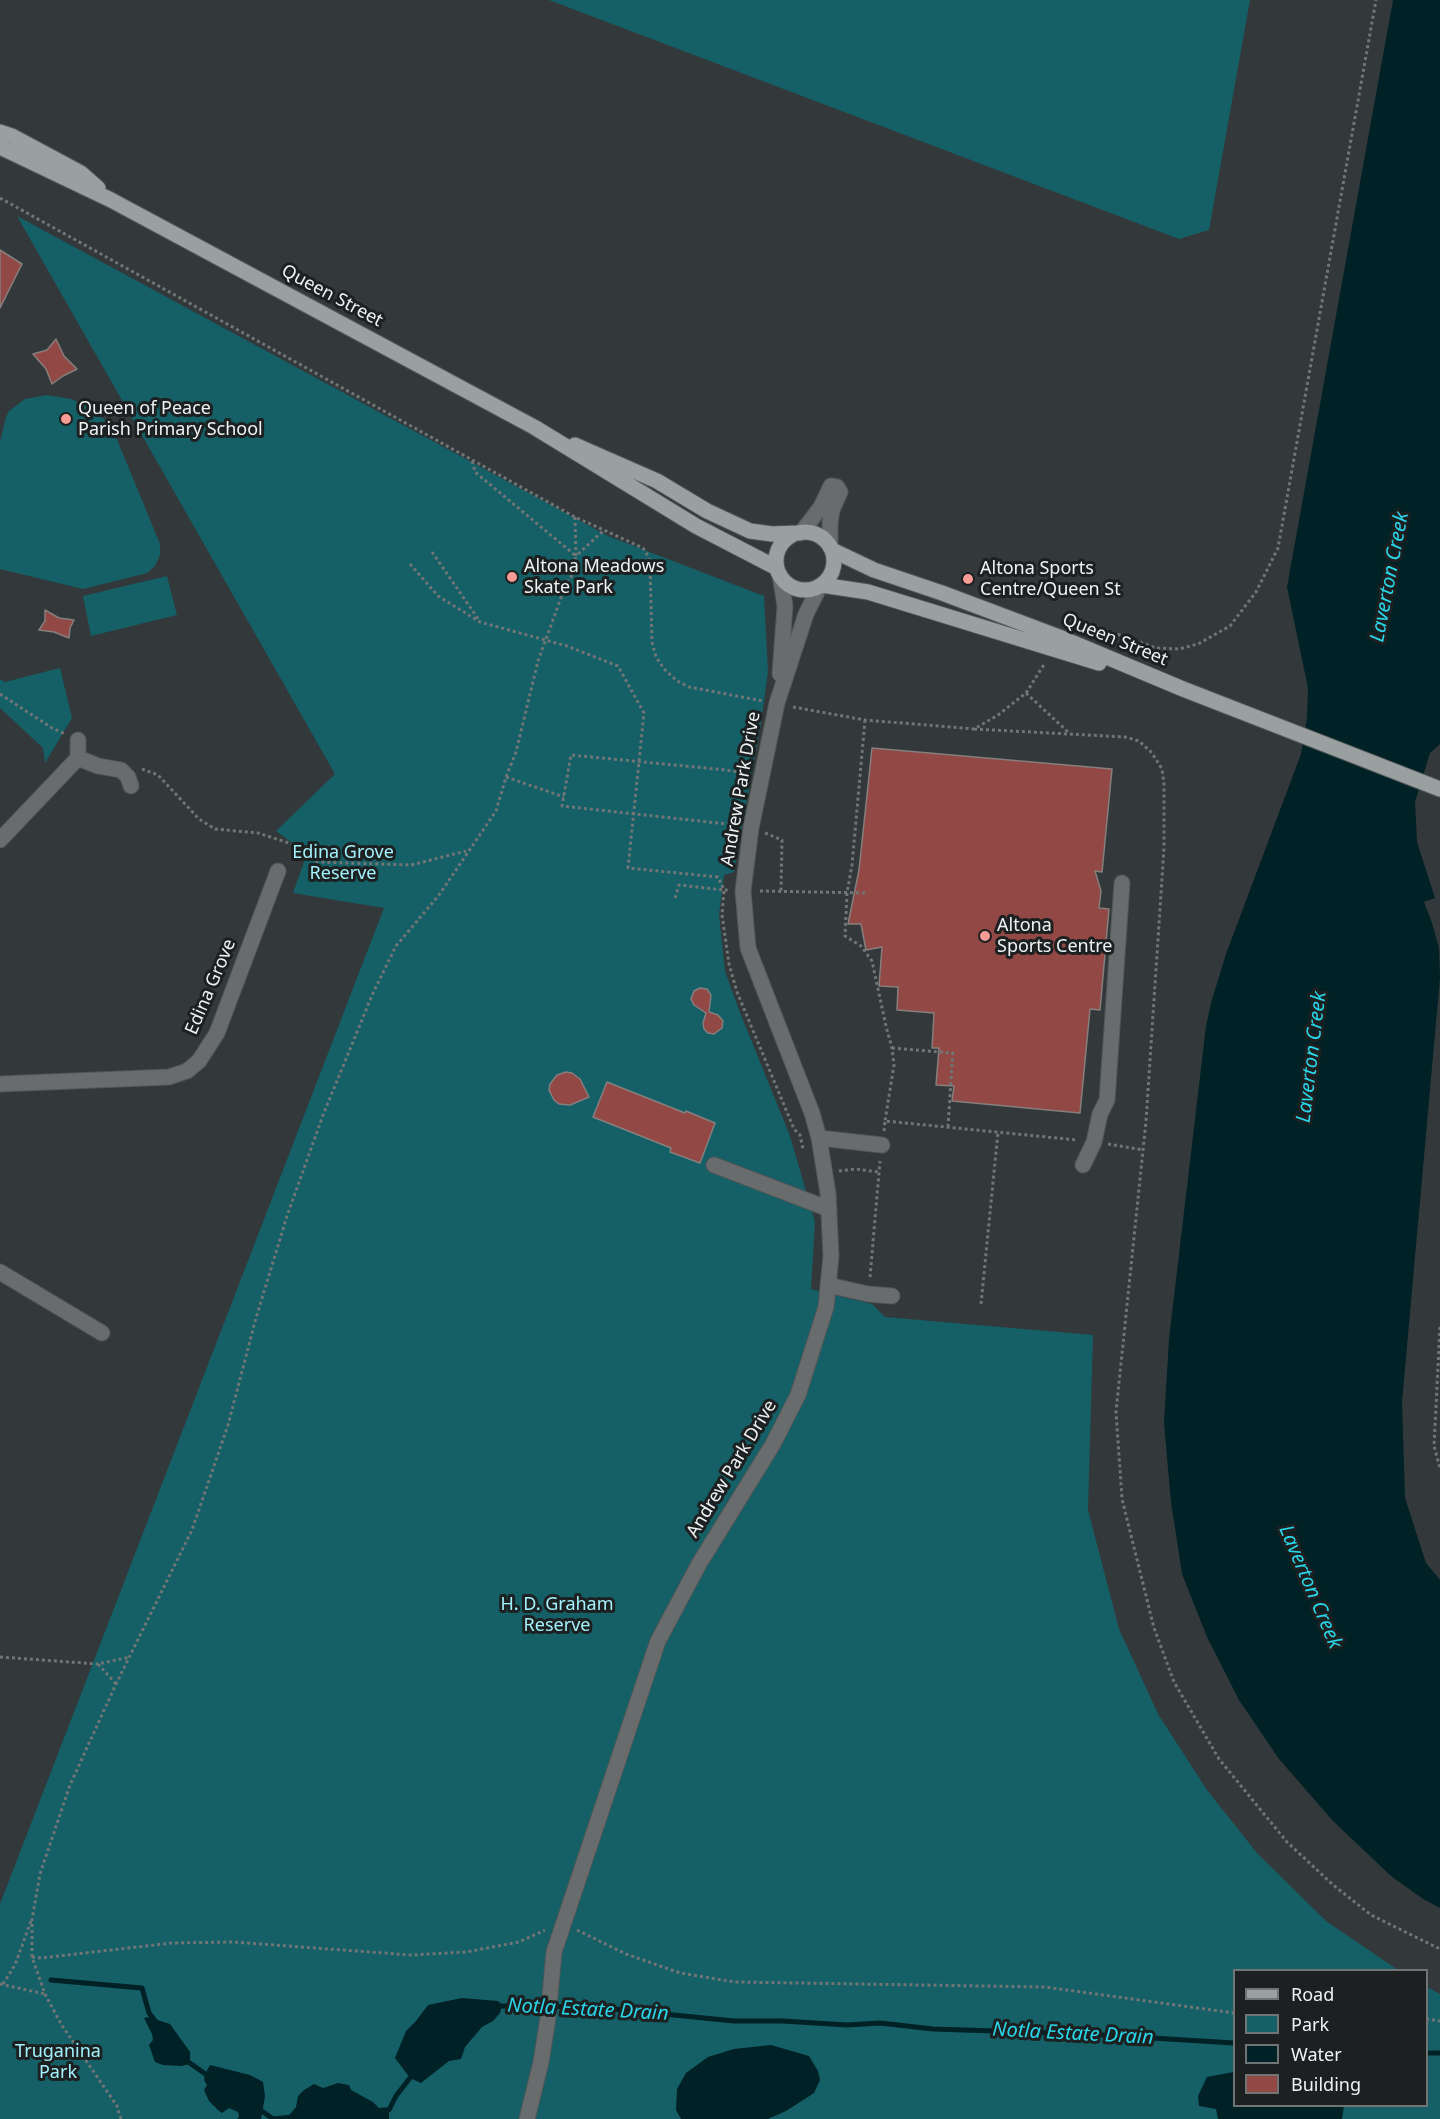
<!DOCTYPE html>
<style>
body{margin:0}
#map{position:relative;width:1440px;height:2119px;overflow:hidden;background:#33393a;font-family:"Noto Sans",sans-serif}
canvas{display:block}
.legend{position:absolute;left:1233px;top:1969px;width:195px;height:138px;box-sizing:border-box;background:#1d2020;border:2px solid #717474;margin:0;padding:8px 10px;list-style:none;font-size:18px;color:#eef2f2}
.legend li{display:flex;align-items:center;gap:12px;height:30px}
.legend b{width:30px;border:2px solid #717474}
</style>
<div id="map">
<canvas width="1440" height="2119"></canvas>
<ul class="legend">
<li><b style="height:8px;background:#9aa0a0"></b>Road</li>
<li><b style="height:16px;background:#155f67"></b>Park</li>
<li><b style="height:16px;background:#002125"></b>Water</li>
<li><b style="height:16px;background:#924844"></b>Building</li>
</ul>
</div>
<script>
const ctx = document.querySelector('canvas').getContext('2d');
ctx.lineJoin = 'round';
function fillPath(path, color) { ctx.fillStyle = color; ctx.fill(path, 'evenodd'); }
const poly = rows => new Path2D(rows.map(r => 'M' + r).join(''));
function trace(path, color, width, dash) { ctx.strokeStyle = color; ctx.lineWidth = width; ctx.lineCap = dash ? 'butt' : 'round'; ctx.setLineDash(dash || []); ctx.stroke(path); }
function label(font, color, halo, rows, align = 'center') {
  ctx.font = font + ' "Noto Sans",sans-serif'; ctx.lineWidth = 6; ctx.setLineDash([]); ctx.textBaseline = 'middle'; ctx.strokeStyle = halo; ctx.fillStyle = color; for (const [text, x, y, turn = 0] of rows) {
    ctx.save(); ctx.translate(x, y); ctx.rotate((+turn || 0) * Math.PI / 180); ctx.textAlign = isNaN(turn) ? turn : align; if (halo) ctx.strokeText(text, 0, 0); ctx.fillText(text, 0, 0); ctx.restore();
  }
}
fillPath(poly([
 [549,0,1250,0,1209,230,1179,239],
 [17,216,608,536,764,596,768,672,761,723,734,872,724,875,719,915,725,971,739,1010,790,1136,815,1222,811,1289,872,1304,885,1317,1093,1335,1088,1510,1119,1629,1158,1714,1207,1790,1257,1853,1326,1921,1398,1970,1234,1970,1234,2106,1426,2106,1427,1987,1440,1994,1440,2119,0,2119,0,1904,384,908,293,893,307,854,276,831,335,774],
 [47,395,71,399,87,406,104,419,114,432,160,544,160,555,155,566,147,573,83,589,0,569,0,442,6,417,9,411,25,399],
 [167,576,177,615,91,636,83,596],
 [60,668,72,718,45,763,43,748,0,708,0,679,5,682]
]), '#155f67');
fillPath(poly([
 [1393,0,1440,0,1440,744,1430,753,1415,802,1417,842,1435,898,1424,902,1432,923,1439,948,1440,978,1402,1402,1405,1498,1426,1563,1440,1580,1440,1908,1423,1899,1391,1876,1333,1821,1279,1759,1239,1700,1207,1637,1182,1574,1171,1502,1164,1423,1169,1339,1206,1026,1211,1003,1226,954,1301,754,1307,718,1308,688,1287,587],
 [462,1998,498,2001,502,2005,500,2013,493,2021,482,2027,465,2047,461,2059,449,2061,421,2083,410,2078,395,2058,406,2031,416,2021,428,2005],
 [148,2017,170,2024,190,2052,190,2064,181,2066,163,2065,155,2062,149,2045,153,2040,152,2034,144,2018],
 [771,2045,809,2056,818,2071,820,2080,814,2093,786,2111,768,2119,681,2119,676,2110,677,2089,686,2073,708,2057,734,2049],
 [210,2065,250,2075,263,2082,265,2096,261,2119,237,2119,239,2117,238,2112,229,2108,222,2113,218,2110,209,2101,204,2090,207,2085,204,2080,205,2074],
 [1234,2072,1234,2106,1344,2106,1342,2119,1218,2119,1216,2109,1199,2106,1198,2096,1207,2077],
 [338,2083,349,2085,351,2090,373,2102,379,2108,389,2110,389,2119,286,2119,296,2107,298,2096,304,2090,314,2084,323,2088]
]), '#002125');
trace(poly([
 [51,1980,142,1988,149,2013,157,2023],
 [497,2006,594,2007,734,2021,783,2021,847,2025,880,2023,933,2029,1087,2034,1234,2043],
 [1426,2053,1440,2053],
 [187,2061,211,2078],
 [259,2109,273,2119,292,2117],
 [382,2110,389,2110,396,2096,413,2074]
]), '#002125', 5);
const building = poly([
 [0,250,22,264,0,308,0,250],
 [56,339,64,356,77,369,63,376,52,384,46,369,33,354,47,350,56,339],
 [45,610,59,618,74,620,70,628,69,638,54,632,39,630,45,621,45,610],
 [872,748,1112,769,1102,872,1095,871,1101,891,1099,908,1109,909,1100,1010,1090,1009,1080,1113,952,1101,954,1086,936,1085,939,1048,932,1048,934,1013,897,1010,898,987,879,986,882,947,866,950,861,924,848,924,859,870,872,748],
 [700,988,707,989,711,995,709,1012,718,1015,723,1021,722,1028,714,1034,708,1033,704,1029,703,1023,706,1013,694,1005,691,999,694,991,700,988],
 [566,1072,572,1073,580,1079,589,1097,570,1105,559,1104,554,1100,549,1090,550,1084,557,1075,566,1072],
 [607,1082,685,1113,686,1111,715,1123,700,1163,670,1152,671,1148,593,1117,607,1082]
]);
fillPath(building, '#924844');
trace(building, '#867f7e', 1.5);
const minor = poly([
 [801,533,821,507,831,486,837,487,840,492,832,510,830,523,830,547],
 [780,674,785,606,780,575],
 [78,740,78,758,98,766,121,770,128,777,131,786],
 [0,840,78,758],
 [0,1084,169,1077,187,1071,199,1061,217,1033,278,871],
 [819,1138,882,1145],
 [714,1165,829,1209],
 [1083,1165,1094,1142,1100,1114,1107,1100,1122,883],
 [0,1272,102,1333],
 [828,1285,868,1294,892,1296],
 [527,2119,541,2062,548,2018,554,1952,658,1641,699,1564,773,1444,798,1395,826,1307,831,1256,828,1193,819,1138,812,1113,748,948,743,891,751,828,777,703,806,614,820,586]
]);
const major = poly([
 [0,132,12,136,81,173,98,188],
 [0,147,111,200,534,427,696,526,777,568],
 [575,445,657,481,707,511,750,531,772,534,799,533],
 '776 561a29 29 0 1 1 58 0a29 29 0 1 1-58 0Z',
 [832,550,874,570,942,593,1059,637,1183,689,1440,789],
 [822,585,868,592,1099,663]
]);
trace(minor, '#515757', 17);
trace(major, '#515757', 17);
trace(poly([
 [0,198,575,517,643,548,648,556,650,564,652,642,656,657,665,670,677,681,689,687,763,701],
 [575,517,576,556,603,531],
 [432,552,479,620],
 [410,564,438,596,480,622,567,646,618,666,644,713,628,868,718,877,724,890,729,890],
 [1065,622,1067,616,1156,648,1179,649,1198,644,1230,626,1256,592,1278,548,1376,0],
 [1026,693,1068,732],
 [0,694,52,728,65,734],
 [793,707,865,720,974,729,998,715,1026,693,1045,663],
 [865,720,852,865,847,893,845,936,861,946,872,961,886,1026,892,1048,894,1065,885,1121],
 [974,729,1125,737,1139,741,1152,753,1162,769,1164,784,1164,848,1146,1121,1116,1412,1122,1499,1154,1628,1174,1682,1219,1759,1287,1842,1332,1884,1371,1915,1440,1949],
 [142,769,158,775,199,819,215,829,258,833,292,844,318,862,411,865,466,851],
 [506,777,564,797],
 [733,824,736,814],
 [736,825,562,806,571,755,726,770,745,773,745,776],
 [765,833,782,840,781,892],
 [760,891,868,893],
 [675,898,679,885,724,890,722,915,729,964,737,992,794,1129,800,1135,803,1149],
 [892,1048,953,1053],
 [948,1127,953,1050],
 [884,1131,885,1121,1077,1140],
 [1108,1144,1143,1150],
 [839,1171,856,1169,879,1172],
 [870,1277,880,1161],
 [981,1304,998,1132],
 [1440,1327,1434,1446,1440,1468],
 [0,1657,98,1664],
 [116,1684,98,1664,130,1657],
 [577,1930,626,1954,680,1973,735,1982,1045,1987,1234,2013],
 [32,1957,41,1958,172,1943,233,1942,411,1955,466,1952,519,1942,545,1930],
 [0,1984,45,1994],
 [3,1984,15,1965,31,1921],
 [1426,2019,1440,2021],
 [121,2119,117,2106,61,2024,45,1994,32,1957,32,1920,40,1874,70,1785,116,1684,192,1530,228,1425,256,1318,287,1216,323,1115,373,993,396,946,439,895,496,811,506,777,516,752,538,661,566,584,571,577,576,556,475,472,472,460]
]), '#707576', 3, [3, 3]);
trace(minor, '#696c6d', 15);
trace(major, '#9aa0a0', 15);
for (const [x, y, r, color] of [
 [66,419,6,"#f59c95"],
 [512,577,6,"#f59c95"],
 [968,579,6,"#f59c95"],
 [985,936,6,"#f59c95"]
]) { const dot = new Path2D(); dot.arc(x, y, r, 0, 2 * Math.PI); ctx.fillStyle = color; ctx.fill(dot); trace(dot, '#1d2020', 2); }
label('18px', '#eef2f2', '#1d2020', [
 ["Queen Street",332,296,28],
 ["Queen Street",1115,640,22],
 ["Andrew Park Drive",741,789,-80],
 ["Edina Grove",211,987,-67],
 ["Andrew Park Drive",732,1469,-59]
]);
label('18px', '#eef2f2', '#1d2020', [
 ["Queen of Peace",78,409],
 ["Parish Primary School",78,430],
 ["Altona Meadows",524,567],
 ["Skate Park",524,588],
 ["Altona Sports",980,569],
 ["Centre/Queen St",980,590],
 ["Altona",997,926],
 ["Sports Centre",997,947]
], 'left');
label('18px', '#a2f1fc', '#1d2020', [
 ["Edina Grove",343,853],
 ["Reserve",343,874],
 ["H. D. Graham",557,1605],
 ["Reserve",557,1626],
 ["Truganina",58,2052],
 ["Park",58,2073]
]);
label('italic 20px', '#29d6e9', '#1d2020', [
 ["Laverton Creek",1390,577,-79],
 ["Laverton Creek",1312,1057,-83],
 ["Laverton Creek",1310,1587,67],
 ["Notla Estate Drain",588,2010,3],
 ["Notla Estate Drain",1073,2034,3]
]);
</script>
